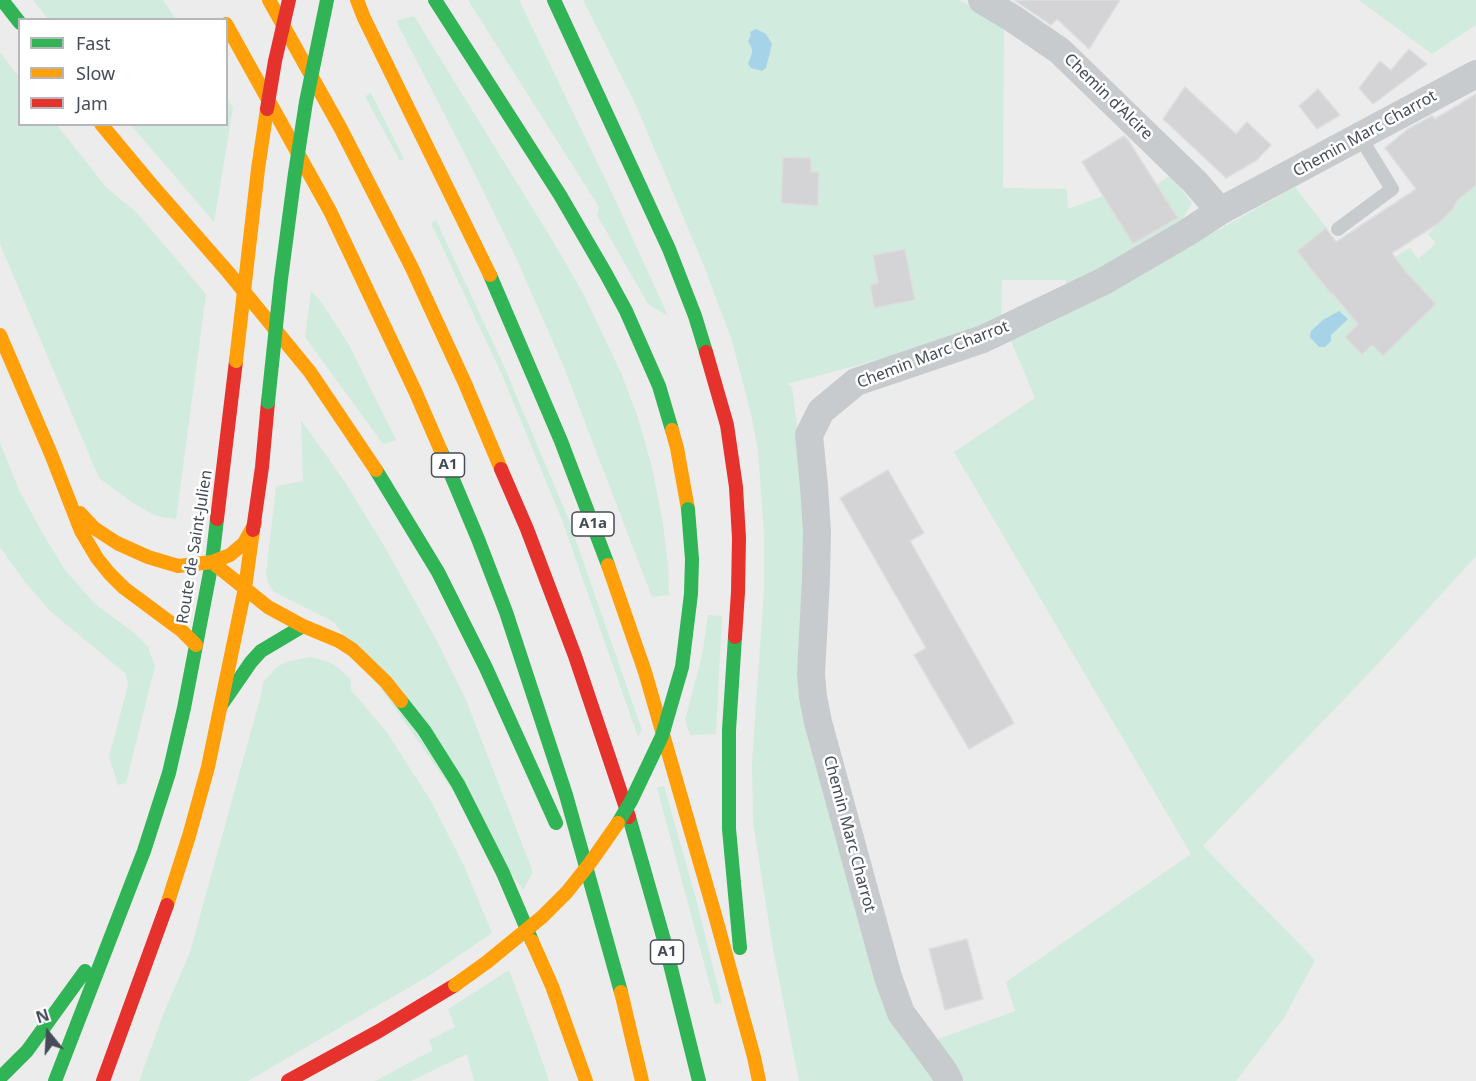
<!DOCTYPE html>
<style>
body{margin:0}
#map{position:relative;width:1476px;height:1081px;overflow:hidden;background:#edecec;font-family:"Noto Sans",sans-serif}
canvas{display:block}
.legend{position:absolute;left:18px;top:18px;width:210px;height:108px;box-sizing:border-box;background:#fff;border:2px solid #b5b7bc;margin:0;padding:8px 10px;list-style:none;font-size:18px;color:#454c57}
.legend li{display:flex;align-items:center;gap:12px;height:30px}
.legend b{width:30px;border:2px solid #b5b7bc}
.north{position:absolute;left:18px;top:1003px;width:60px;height:60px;-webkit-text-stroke:4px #fff;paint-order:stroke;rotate:342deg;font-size:16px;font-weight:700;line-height:24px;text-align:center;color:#454c57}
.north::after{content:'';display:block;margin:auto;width:21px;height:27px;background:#454c57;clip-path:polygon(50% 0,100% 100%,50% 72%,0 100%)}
</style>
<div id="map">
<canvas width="1476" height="1081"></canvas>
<ul class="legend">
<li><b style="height:8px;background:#30b455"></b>Fast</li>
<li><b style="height:8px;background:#ff9f0a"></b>Slow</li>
<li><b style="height:8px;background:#e5322d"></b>Jam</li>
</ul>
<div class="north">N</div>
</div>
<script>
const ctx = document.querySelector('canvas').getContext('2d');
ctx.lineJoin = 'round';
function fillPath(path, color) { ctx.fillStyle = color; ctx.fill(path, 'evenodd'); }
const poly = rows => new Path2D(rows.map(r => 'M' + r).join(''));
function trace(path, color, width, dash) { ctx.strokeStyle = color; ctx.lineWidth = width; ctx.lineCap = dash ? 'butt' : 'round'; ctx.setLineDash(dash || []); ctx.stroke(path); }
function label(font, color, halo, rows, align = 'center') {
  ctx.font = font + ' "Noto Sans",sans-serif'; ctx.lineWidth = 5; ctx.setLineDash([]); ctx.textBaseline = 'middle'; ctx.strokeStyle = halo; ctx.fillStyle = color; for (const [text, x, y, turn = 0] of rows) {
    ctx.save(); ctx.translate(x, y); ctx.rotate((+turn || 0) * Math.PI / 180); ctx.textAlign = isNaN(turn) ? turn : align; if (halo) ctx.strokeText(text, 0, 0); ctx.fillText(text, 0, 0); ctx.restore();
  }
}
fillPath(poly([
 [33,0,163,0,176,19,48,19],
 [468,0,519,0,611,191,668,316,648,304,597,215,599,207],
 [583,0,959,0,1004,25,1003,188,1067,189,1068,209,1103,196,1133,244,1178,218,1157,184,1171,175,1192,203,1178,226,1066,288,1066,280,1002,280,1001,319,959,338,787,384,792,387,802,462,805,529,801,664,936,1081,799,1081,773,949,753,822,752,762,764,590,764,534,758,451,751,414,732,341,702,261,634,101],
 [1359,0,1476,0,1476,25,1432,54],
 [414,16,554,243,584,295,622,375,638,418,652,467,663,524,668,565,669,595,652,597,563,365,517,260,468,160,396,21],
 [0,52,19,77,20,124,57,125,106,187,137,213,206,294,176,519,156,516,133,503,99,478,0,244],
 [371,93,404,159,400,161,365,96],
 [227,98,233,108,214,222,131,125,226,124],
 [1476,184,1476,556,1374,668,1203,846,1315,960,1284,1018,1236,1081,958,1081,933,1041,1015,1011,1006,982,1191,854,954,452,1035,398,1011,341,1102,295,1295,187,1349,257,1380,234,1395,257,1410,248,1418,259,1436,243,1428,234,1452,210,1458,199],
 [436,220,503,364,568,518,642,730,638,737,562,520,502,375,431,223],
 [311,291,322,303,349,345,396,440,383,444,305,337],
 [301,420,345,482,386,549,438,643,466,700,533,872,523,890,334,622,274,592,268,583,266,574,276,486,303,481],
 [0,443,20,492,43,534,65,570,95,604,132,631,148,647,155,666,126,783,118,785,109,757,128,685,126,674,50,611,25,582,0,547],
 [708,615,722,616,716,734,690,735,685,720,702,656],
 [311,657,329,662,340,669,351,680,351,690,386,731,431,801,465,868,492,933,427,977,248,1081,139,1081,163,1015,190,952,261,695,263,682,278,666,289,661],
 [664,786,696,899,722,1003,715,1004,657,788],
 [509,970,535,1040,549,1081,474,1081,467,1054,411,1081,375,1081,433,1050,429,1040,455,1027,448,1009]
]), '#d1ebde');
fillPath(poly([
 [756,29,766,34,772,44,766,68,762,71,751,68,748,64,752,53,752,49,748,41,751,35,750,32],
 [1339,311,1348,319,1331,335,1331,341,1325,347,1319,347,1310,337,1311,331,1323,320]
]), '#a7d3e8');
const building = poly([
 [1014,0,1120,0,1089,49,1057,19,1051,25,1014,0],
 [1409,49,1427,64,1373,104,1359,88,1380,61,1391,70,1409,49],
 [1185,87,1236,134,1247,122,1271,145,1257,160,1226,178,1163,119,1185,87],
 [1318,89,1340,115,1317,129,1299,106,1318,89],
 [1476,94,1476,185,1457,201,1452,210,1439,223,1392,253,1406,272,1436,304,1383,356,1372,345,1362,355,1345,337,1358,324,1332,293,1331,294,1297,251,1326,228,1336,242,1416,189,1385,148,1408,129,1432,116,1435,119,1476,94],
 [1124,136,1128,140,1178,218,1133,244,1082,162,1124,136],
 [783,157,811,158,811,172,819,172,818,206,781,203,783,157],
 [905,249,915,300,874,308,870,285,878,283,873,255,905,249],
 [888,470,924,533,910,541,1014,723,969,749,914,655,926,648,840,498,888,470],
 [967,939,983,999,945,1010,929,949,967,939]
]);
fillPath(building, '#d4d4d6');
trace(building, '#dededf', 1.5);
trace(poly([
 [1338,229,1392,189,1360,137]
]), '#c8cbcd', 14);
trace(poly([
 [982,0,1012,18,1060,51,1195,182,1220,211],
 [949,1081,943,1070,901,1013,888,977,818,722,813,697,811,674,816,579,817,532,814,486,809,435,821,411,856,382,983,339,1104,281,1188,232,1220,211,1476,74]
]), '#c8cbcd', 28);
trace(poly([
 [2,0,20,23],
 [435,0,560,195,606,274,626,311,659,386,672,430],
 [554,0,669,249,695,316,706,352],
 [490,275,561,441,608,565],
 [441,451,478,539,506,612,566,795,621,992],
 [376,470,438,572,486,668,556,823],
 [735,637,729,730,729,829,740,948],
 [401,701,424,730,458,784,503,873,532,941],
 [222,704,251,662,261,651,303,626],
 [629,817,664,940,699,1081],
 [0,1078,27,1051,85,971],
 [55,1081,144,851,169,773,184,708,212,562,217,519]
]), '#30b455', 14);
trace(poly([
 [269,0,341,129,411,266,464,381,501,469],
 [357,0,364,18,490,275],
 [226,24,330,211,415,391,441,451],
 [101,124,151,184,228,272,310,372,376,470],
 [0,335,51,454,81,531,97,558,109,573,124,588,182,631,196,645],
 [672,430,677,448,688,509],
 [80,513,94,528,117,543,148,557,178,566,212,562,230,555,244,543,255,523],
 [212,562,268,607,303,626,339,641,353,650,386,682,401,701],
 [608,565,645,672,715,915,754,1057,759,1081],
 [167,905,189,836,208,767,245,588,253,530],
 [532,941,552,986,586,1081],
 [621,992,642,1081]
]), '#ff9f0a', 14);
trace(poly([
 [706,352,727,425,736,487,739,538,738,592,735,637],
 [501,469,527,529,575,656,629,817],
 [217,519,236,361],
 [253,530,262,467,268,402],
 [103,1081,167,905],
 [288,1081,379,1031,455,985]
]), '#e5322d', 14);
trace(poly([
 [268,402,281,279,295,173,306,102,327,0],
 [618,823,631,801,662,736,682,667,691,594,692,559,688,509]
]), '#30b455', 14);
trace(poly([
 [236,361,258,169,267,109],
 [455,985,487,962,542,917,567,892,590,863,618,823]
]), '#ff9f0a', 14);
trace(poly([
 [267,109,275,61,289,0]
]), '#e5322d', 14);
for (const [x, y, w] of [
 [448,465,33],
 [593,524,42],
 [667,952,33]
]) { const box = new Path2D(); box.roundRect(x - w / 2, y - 12, w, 24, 4.5); ctx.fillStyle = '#fff'; ctx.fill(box); trace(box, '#454c57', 1.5); }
label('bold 15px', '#454c57', null, [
 ["A1",448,465],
 ["A1a",593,524],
 ["A1",667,952]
]);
label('16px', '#454c57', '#fff', [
 ["Chemin d'Alcire",1108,97,44],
 ["Chemin Marc Charrot",1365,134,-29],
 ["Chemin Marc Charrot",933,355,-21],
 ["Route de Saint-Julien",195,547,-81],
 ["Chemin Marc Charrot",849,834,75]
]);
</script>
